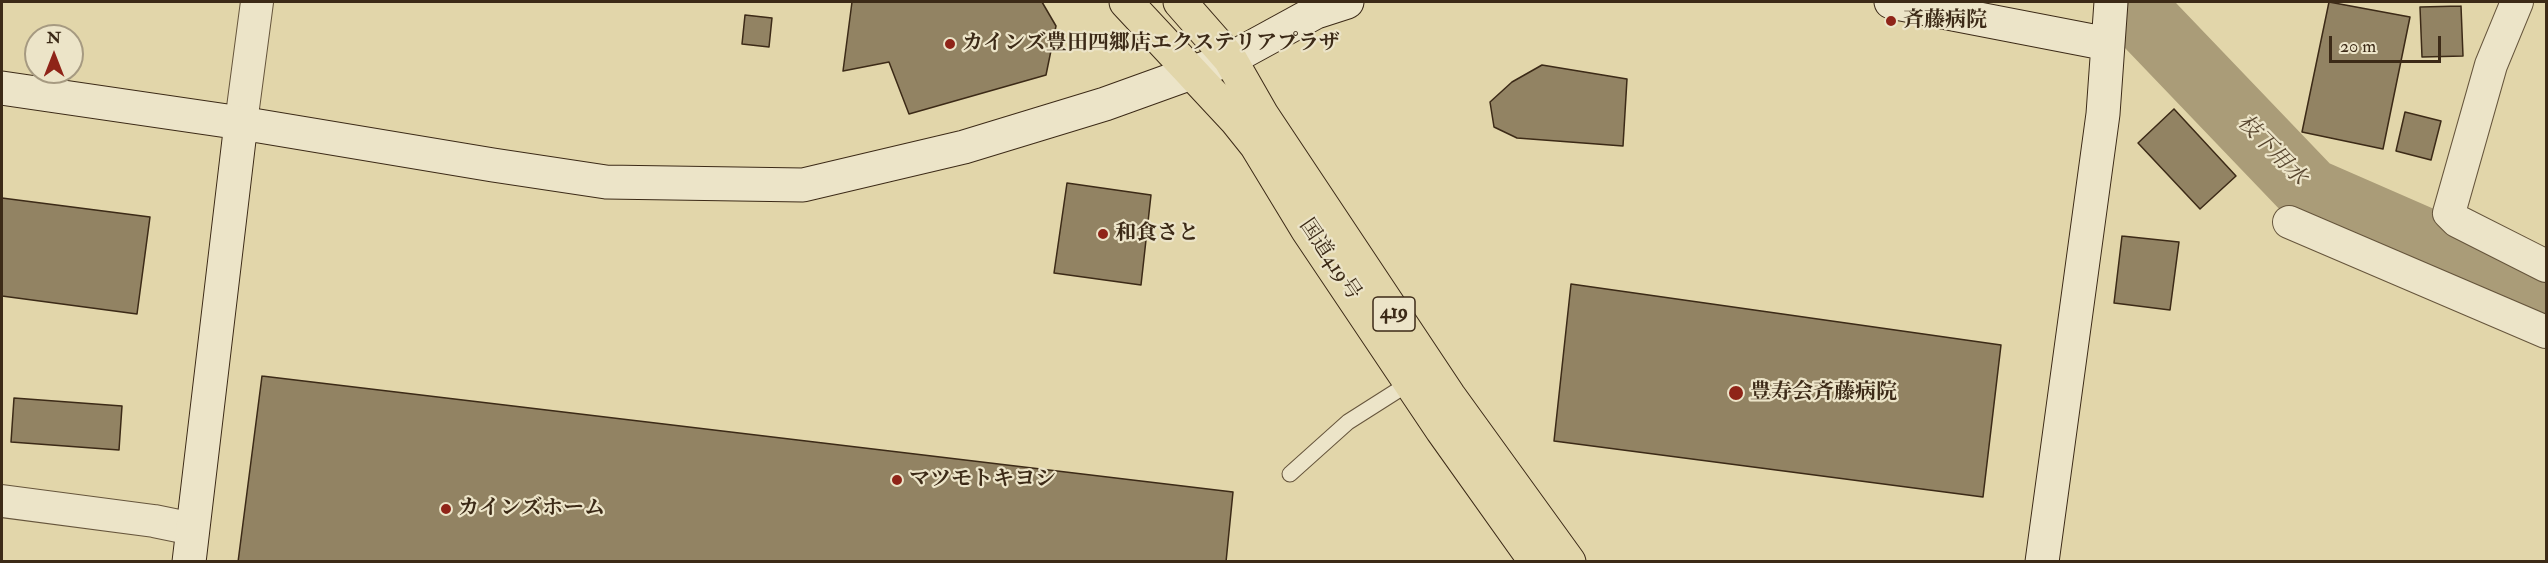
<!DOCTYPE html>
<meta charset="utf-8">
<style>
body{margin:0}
#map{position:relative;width:2548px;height:563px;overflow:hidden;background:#e2d6aa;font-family:"IM FELL Double Pica",serif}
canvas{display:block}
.frame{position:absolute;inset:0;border:3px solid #3c2a17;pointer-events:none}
.north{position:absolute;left:24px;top:24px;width:60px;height:60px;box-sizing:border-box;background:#ece4c8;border:2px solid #a69a81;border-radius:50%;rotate:0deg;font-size:16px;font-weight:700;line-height:24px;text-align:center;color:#3c2a17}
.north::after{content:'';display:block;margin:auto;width:21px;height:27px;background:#8f2418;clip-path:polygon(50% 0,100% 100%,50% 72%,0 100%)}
.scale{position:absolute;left:2329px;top:36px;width:112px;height:27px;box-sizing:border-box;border:3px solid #3c2a17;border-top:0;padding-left:8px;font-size:18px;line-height:21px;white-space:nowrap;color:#3c2a17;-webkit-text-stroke:4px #ece4c8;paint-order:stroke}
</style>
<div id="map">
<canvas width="2548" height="563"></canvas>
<div class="frame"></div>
<div class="north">N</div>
<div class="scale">20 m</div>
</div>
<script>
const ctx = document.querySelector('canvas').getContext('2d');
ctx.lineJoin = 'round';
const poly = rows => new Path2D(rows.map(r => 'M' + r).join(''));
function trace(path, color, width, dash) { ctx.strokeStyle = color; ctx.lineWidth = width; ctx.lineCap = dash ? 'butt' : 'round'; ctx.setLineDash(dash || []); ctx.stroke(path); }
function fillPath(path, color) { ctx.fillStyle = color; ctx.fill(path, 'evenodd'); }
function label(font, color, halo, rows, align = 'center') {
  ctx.font = font + ' "IM FELL Double Pica","Noto Serif JP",serif'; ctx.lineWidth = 4.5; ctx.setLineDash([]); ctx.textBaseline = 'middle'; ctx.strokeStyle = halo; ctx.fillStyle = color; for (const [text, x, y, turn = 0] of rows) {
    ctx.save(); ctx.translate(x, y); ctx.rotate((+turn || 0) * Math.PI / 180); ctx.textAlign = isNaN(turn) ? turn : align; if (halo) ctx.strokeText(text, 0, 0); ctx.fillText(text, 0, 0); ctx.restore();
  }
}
trace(poly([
 [2128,2,2310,192,2546,295]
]), '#aa9c78', 68);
const building = poly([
 [852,2,1042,2,1056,26,1046,75,909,114,889,62,843,71,852,2],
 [2329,2,2410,17,2383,149,2302,132,2329,2],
 [2461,6,2463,56,2422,57,2420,7,2461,6],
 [745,15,772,18,769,47,742,44,745,15],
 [1542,65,1627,79,1623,146,1517,138,1494,127,1490,102,1512,82,1542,65],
 [2174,109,2236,176,2200,209,2138,143,2174,109],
 [2405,112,2441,121,2431,160,2396,151,2405,112],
 [1067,183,1151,195,1141,285,1054,273,1067,183],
 [2,198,150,217,137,314,2,296,2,198],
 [2122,236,2179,242,2170,310,2114,303,2122,236],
 [1571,284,2001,345,1983,497,1554,441,1571,284],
 [262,376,1233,492,1226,562,238,562,262,376],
 [14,398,122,406,119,450,11,442,14,398]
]);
fillPath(building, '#928363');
trace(building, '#3c2a17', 1.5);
const lane = poly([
 [1290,474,1348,422,1411,382]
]);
const street = poly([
 [2517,2,2491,65,2449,213,2457,221,2546,266],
 [241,123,257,2],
 [2289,222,2546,332],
 [2,501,154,521,193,529]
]);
const secondary = poly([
 [1891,2,2108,44],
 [2,88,241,123,493,165,606,182,803,185,964,147,1105,104,1230,59,1316,12,1347,2],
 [189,562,241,123],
 [2042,562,2103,114,2111,2]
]);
const highway = poly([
 [1126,2,1236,120,1256,145,1307,229,1442,430,1536,562],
 [1180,2,1230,59,1262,115,1449,396,1569,562]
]);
trace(lane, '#66553c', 17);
trace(street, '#66553c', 34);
trace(secondary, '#3c2a17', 35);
trace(highway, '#3c2a17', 35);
trace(lane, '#ece4c8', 15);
trace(street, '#ece4c8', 32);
trace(secondary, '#ece4c8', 33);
trace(highway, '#e2d6aa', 33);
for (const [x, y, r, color] of [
 [1891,21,6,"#8f2418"],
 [950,44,6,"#8f2418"],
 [1103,234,6,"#8f2418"],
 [1736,393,8,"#8f2418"],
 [897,480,6,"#8f2418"],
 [446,509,6,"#8f2418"]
]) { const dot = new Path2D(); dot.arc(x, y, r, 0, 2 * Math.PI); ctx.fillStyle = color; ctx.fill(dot); trace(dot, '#ece4c8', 2); }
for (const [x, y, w] of [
 [1394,314,42]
]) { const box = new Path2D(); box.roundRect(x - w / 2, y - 17, w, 34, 4.5); ctx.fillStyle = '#ece4c8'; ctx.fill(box); trace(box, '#3c2a17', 1.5); }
label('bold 20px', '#3c2a17', null, [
 ["419",1394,314]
]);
label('bold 21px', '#3c2a17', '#ece4c8', [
 ["斉藤病院",1903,21],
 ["カインズ豊田四郷店エクステリアプラザ",962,44],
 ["和食さと",1115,234],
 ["豊寿会斉藤病院",1750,393],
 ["マツモトキヨシ",909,480],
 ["カインズホーム",458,509]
], 'left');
label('21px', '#3c2a17', '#ece4c8', [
 ["国道419号",1329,260,56]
]);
label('italic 22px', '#58462f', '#ece4c8', [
 ["枝下用水",2271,151,46]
]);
</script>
